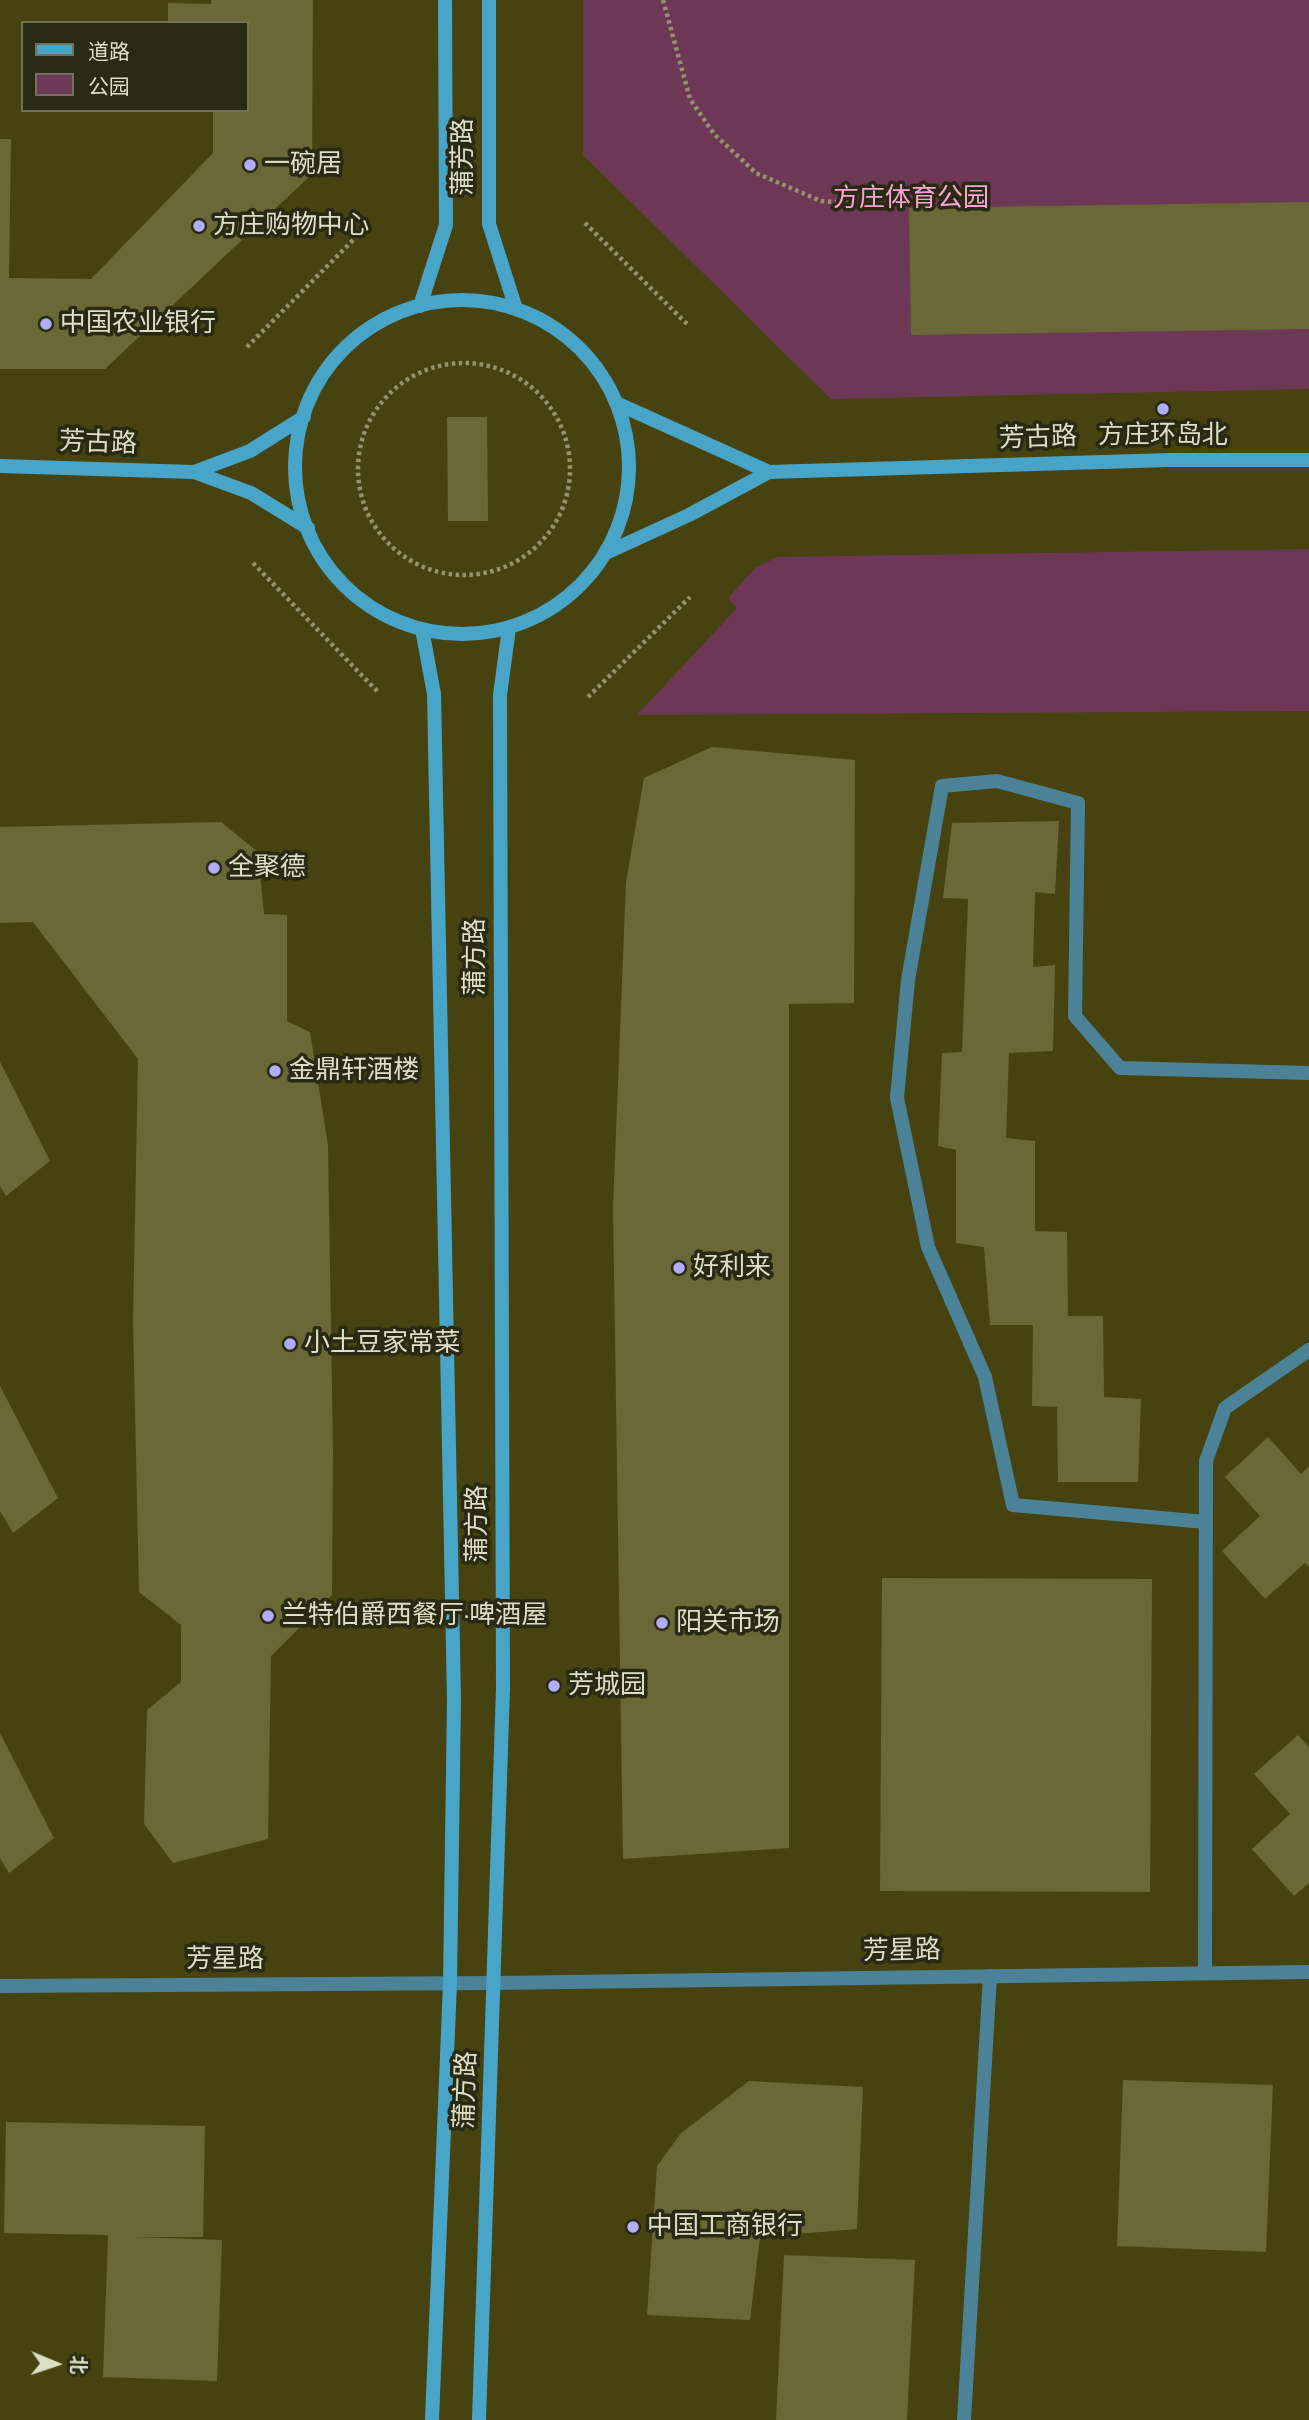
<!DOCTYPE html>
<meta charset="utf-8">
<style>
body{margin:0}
#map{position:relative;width:1309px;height:2420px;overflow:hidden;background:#464310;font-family:"Sofia Sans Condensed","Noto Sans SC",sans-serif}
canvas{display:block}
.legend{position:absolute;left:21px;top:21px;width:228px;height:91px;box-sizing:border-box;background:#292914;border:2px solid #71715a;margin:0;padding:9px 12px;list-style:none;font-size:21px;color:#dedec4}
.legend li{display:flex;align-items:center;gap:14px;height:35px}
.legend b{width:35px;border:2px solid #71715a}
.north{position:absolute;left:21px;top:2329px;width:70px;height:70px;-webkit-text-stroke:5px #292914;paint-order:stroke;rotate:92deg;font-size:19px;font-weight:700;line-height:28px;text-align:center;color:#dedec4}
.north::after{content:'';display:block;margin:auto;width:24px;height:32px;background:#dedec4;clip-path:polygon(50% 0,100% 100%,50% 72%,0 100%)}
</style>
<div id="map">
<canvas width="1309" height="2420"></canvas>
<ul class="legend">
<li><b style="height:9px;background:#48a5c8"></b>道路</li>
<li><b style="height:19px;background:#6d3756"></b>公园</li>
</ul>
<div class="north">北</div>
</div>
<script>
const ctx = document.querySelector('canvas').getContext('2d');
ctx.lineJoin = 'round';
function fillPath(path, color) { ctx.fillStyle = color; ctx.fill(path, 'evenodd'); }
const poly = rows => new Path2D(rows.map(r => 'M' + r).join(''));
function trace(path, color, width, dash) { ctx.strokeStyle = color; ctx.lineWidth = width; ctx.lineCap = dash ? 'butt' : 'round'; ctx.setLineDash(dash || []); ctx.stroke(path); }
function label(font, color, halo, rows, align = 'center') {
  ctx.font = font + ' "Sofia Sans Condensed","Noto Sans SC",sans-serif'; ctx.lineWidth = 7; ctx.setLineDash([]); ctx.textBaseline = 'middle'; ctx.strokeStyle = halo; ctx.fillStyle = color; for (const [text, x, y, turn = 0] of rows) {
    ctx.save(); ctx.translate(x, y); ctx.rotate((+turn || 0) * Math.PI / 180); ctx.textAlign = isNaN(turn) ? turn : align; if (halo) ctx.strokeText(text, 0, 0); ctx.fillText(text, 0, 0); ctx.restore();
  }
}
fillPath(poly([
 [583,0,1309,0,1309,389,831,399,583,155],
 [1309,549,1309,711,637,715,737,608,728,598,755,568,777,557]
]), '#6d3756');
fillPath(poly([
 [211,0,313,0,312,174,105,369,0,369,0,139,11,139,9,278,91,279,213,153,213,110,247,110,247,23,168,23,168,3,211,4],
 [1309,202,1309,329,911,335,909,208],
 [447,417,487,417,488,521,448,521],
 [712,747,855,760,854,1003,789,1004,789,1848,623,1859,613,1208,626,882,644,778],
 [1059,821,1055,894,1035,892,1033,967,1055,965,1053,1051,1009,1053,1006,1138,1035,1141,1035,1231,1067,1232,1068,1316,1103,1316,1104,1397,1141,1399,1138,1482,1058,1482,1057,1407,1032,1406,1033,1325,990,1325,984,1247,956,1243,956,1150,938,1146,942,1053,962,1052,968,899,943,898,952,823],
 [221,822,258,852,264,914,287,915,287,1021,310,1032,328,1145,333,1451,332,1595,271,1656,268,1839,173,1863,144,1824,147,1710,181,1682,181,1625,139,1592,133,1321,138,1059,33,922,0,923,0,827],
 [0,1062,50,1161,6,1196,0,1186],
 [0,1386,58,1498,13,1533,0,1511],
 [1268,1437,1301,1474,1309,1466,1309,1567,1305,1563,1265,1599,1222,1551,1260,1516,1225,1477],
 [882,1578,1152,1579,1150,1892,880,1891],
 [0,1733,54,1838,9,1873,0,1858],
 [1298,1735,1309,1747,1309,1883,1294,1896,1252,1849,1290,1814,1254,1774],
 [1123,2080,1273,2085,1266,2252,1117,2246],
 [749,2081,863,2087,857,2229,760,2237,750,2320,647,2315,657,2166,681,2133],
 [6,2122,205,2126,203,2237,135,2237,222,2240,217,2381,103,2377,108,2235,4,2233],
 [784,2255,915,2260,907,2420,776,2420]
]), '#6a6837');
trace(poly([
 [663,0,690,99,714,134,756,173,821,201,850,203],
 [585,223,688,325],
 [247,347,367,226],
 '358 469a106 106 0 1 1 212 0a106 106 0 1 1-212 0Z',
 [253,563,378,692],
 [588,697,690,597]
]), '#95936d', 4.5, [3.5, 3.5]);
trace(poly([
 [1206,1522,1013,1505,985,1377,928,1247,897,1098,908,980,942,786,997,781,1078,803,1075,1016,1120,1068,1309,1073],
 [1205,1972,1206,1461,1225,1408,1309,1350],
 [964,2420,990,1976]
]), '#4b8298', 14);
trace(poly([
 [0,1986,495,1983,1309,1972]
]), '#4b8298', 14);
trace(poly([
 [489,0,489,224,516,309],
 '295 467a167 167 0 1 1 334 0a167 167 0 1 1-334 0Z',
 [420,306,446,225,445,0],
 [616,403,769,472],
 [0,466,194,472,251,493,308,528],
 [194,472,250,451,304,417],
 [606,553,689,515,769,472,1169,460,1309,460],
 [422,629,434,694,454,1699,450,1983,432,2420],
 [479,2420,503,1688,500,695,509,628]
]), '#48a5c8', 14);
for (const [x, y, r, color] of [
 [250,165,7,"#b2adf9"],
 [199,226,7,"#b2adf9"],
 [46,324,7,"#b2adf9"],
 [1163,409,7,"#b2adf9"],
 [214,868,7,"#b2adf9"],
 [275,1071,7,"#b2adf9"],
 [679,1268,7,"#b2adf9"],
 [290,1344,7,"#b2adf9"],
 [268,1616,7,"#b2adf9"],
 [662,1623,7,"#b2adf9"],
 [554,1686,7,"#b2adf9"],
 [633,2227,7,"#b2adf9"]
]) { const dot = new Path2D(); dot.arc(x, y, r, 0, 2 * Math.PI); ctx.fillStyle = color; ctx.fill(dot); trace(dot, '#292914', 2.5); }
label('26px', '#dedec4', '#292914', [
 ["蒲芳路",464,157,-90],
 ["芳古路",1038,439,-2],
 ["芳古路",98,444,2],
 ["蒲方路",476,957,-90],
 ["蒲方路",478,1524,-90],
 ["芳星路",902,1952,-1],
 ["芳星路",225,1960],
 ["蒲方路",467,2090,-88]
]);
label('26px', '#dedec4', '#292914', [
 ["一碗居",264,165],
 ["方庄购物中心",213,226],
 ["中国农业银行",60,324],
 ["方庄环岛北",1163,436,"center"],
 ["全聚德",228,868],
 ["金鼎轩酒楼",289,1071],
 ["好利来",693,1268],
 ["小土豆家常菜",304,1344],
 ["兰特伯爵西餐厅·啤酒屋",282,1616],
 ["阳关市场",676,1623],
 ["芳城园",568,1686],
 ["中国工商银行",647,2227]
], 'left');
label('26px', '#fba3d3', '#292914', [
 ["方庄体育公园",911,199]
]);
</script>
